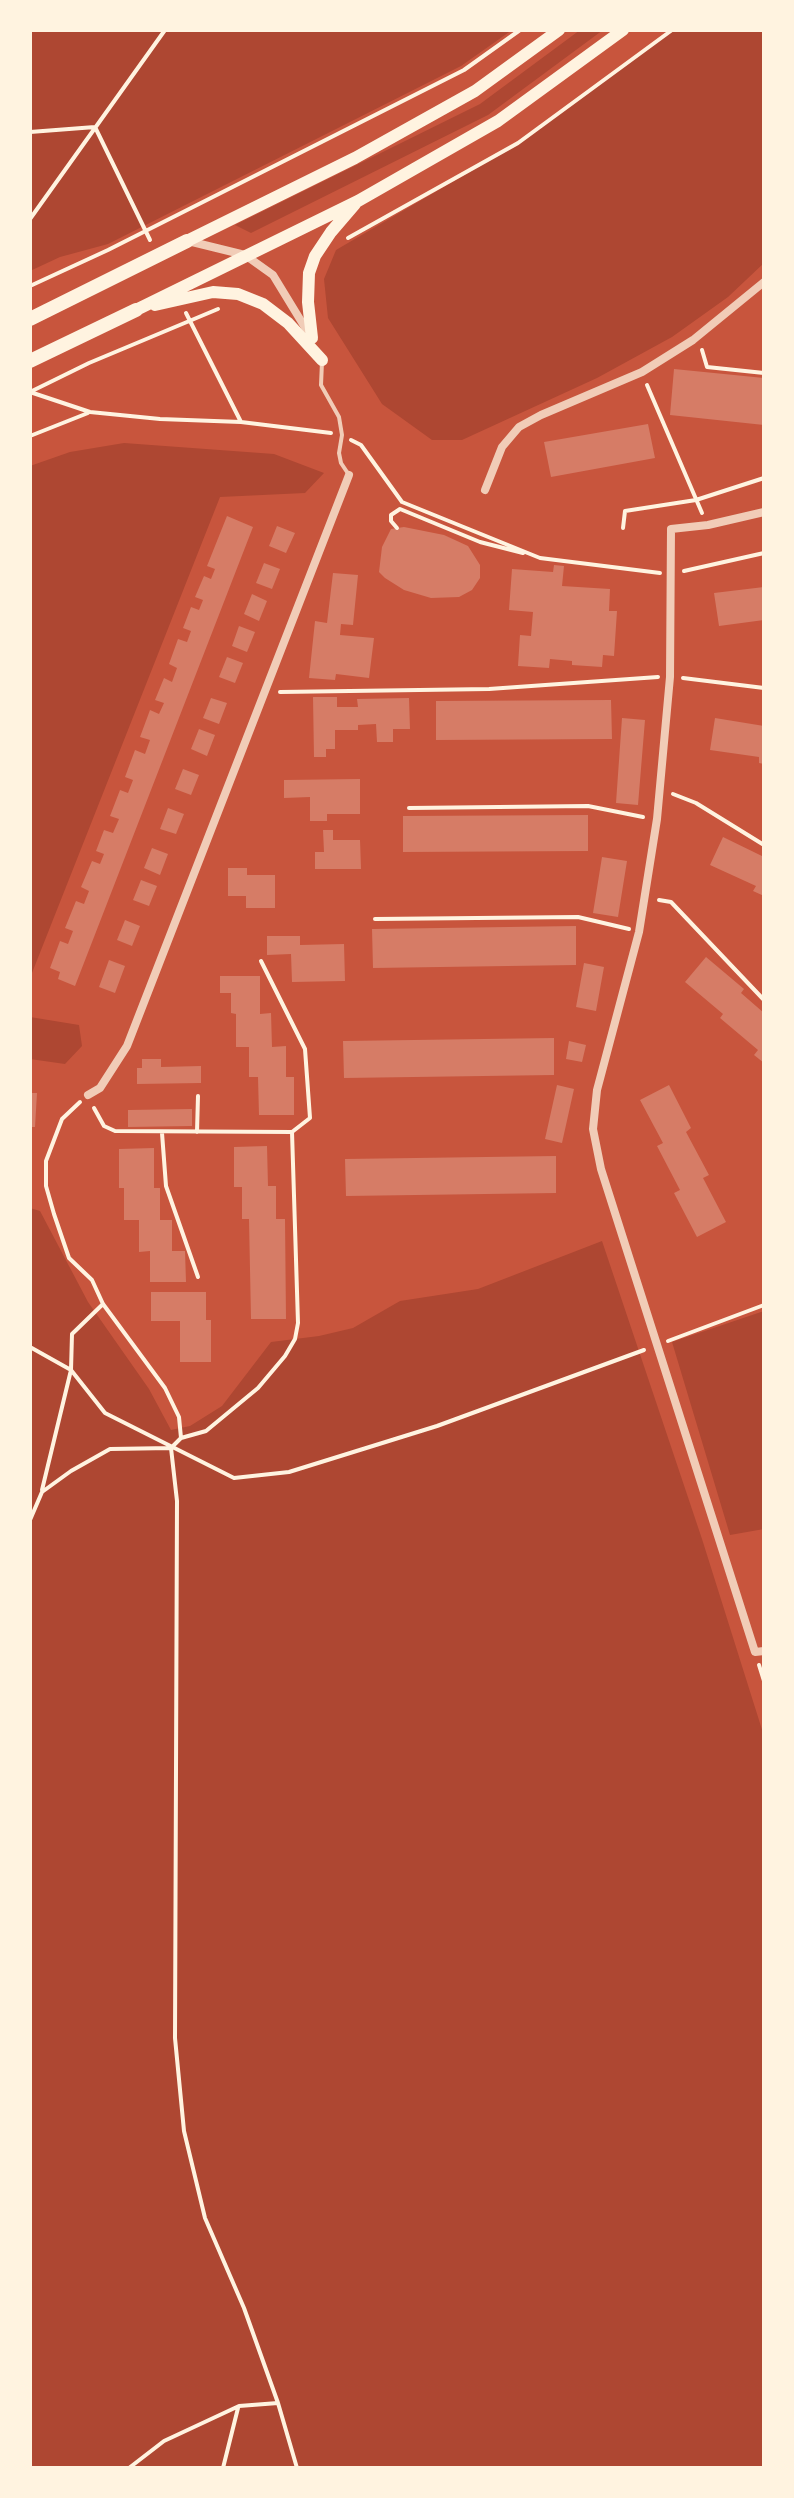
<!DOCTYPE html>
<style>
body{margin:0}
#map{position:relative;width:794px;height:2498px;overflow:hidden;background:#c8553d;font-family:"Varela Round",sans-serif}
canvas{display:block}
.frame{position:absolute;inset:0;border:32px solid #fff3e0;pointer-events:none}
</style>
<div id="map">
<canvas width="794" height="2498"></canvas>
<div class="frame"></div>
</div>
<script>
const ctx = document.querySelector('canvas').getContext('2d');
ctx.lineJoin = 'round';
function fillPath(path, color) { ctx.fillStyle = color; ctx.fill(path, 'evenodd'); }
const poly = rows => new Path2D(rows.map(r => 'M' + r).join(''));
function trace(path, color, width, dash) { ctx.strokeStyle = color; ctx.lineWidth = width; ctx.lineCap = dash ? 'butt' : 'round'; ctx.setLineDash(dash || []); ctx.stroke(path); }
fillPath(poly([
 [30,30,512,30,461,66,108,244,60,257,30,271],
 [580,30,603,30,488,115,251,233,235,225,480,104],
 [673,30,764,30,764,263,728,297,672,337,597,378,462,440,432,440,382,404,328,318,324,279,336,250,519,143],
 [124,443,274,454,324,473,305,493,220,497,30,978,30,466,70,452],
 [30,1017,79,1025,82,1046,65,1064,30,1059],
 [30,1208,40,1211,88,1302,149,1389,171,1430,190,1426,222,1406,271,1342,319,1336,353,1328,400,1301,478,1289,602,1241,702,1539,764,1736,764,2468,30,2468],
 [764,1311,764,1529,730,1535,672,1342]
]), '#ae4732');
fillPath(poly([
 [674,369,764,378,764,425,670,415],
 [648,424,655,458,551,477,544,442],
 [227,516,253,527,75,986,58,979,60,972,50,968,60,941,68,944,73,931,65,928,76,901,84,904,89,891,81,887,92,861,100,864,104,854,96,851,104,830,113,833,119,819,110,816,120,790,128,793,133,780,125,777,135,750,145,754,150,740,140,737,150,710,159,714,164,703,155,700,164,678,172,682,177,668,169,664,178,639,187,642,191,631,183,628,191,607,199,610,203,600,195,597,204,576,211,579,215,569,207,566],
 [277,526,295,533,286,553,269,546],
 [404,527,444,535,468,546,480,565,480,578,472,590,459,597,431,598,404,590,385,578,379,572,382,547,391,529],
 [264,563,280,569,272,589,256,583],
 [554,565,564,566,562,586,610,589,609,611,617,611,614,656,603,655,602,667,572,665,572,661,550,659,549,668,518,666,520,635,531,636,533,612,509,610,512,569,553,572],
 [333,573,358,575,353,625,341,624,340,635,374,638,369,678,336,674,335,680,309,678,315,621,327,623],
 [764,587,764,620,719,626,714,593],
 [252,594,267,601,259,621,244,614],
 [239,626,255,632,247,652,232,646],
 [227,657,243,663,235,683,219,677],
 [313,697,337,697,337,707,358,707,357,699,409,698,410,729,393,729,393,742,377,742,376,724,358,725,358,730,335,730,335,749,326,749,326,757,314,757],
 [211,698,227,703,219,724,203,718],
 [611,700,612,739,436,740,436,701],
 [622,718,645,720,638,805,616,803],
 [715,718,764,726,764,764,759,763,759,757,710,750],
 [199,729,215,735,207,756,191,749],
 [183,769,199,775,191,795,175,789],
 [360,779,360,814,327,814,327,821,310,821,310,797,284,798,284,780],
 [168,808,184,814,176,834,160,829],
 [588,815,588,851,403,852,403,816],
 [323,830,333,830,333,840,360,840,361,869,315,869,315,852,324,852],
 [723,837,764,857,764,896,753,891,756,886,710,865],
 [152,848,168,854,160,875,144,868],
 [602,857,627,861,618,917,593,913],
 [228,868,247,868,247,875,275,875,275,908,246,908,246,896,228,896],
 [141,880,157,886,149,906,133,900],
 [125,920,140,926,132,946,117,940],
 [576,926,576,965,373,968,372,929],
 [267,936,300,936,300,945,344,944,345,981,292,982,291,954,267,955],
 [706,957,744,989,741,993,764,1013,764,1063,754,1055,758,1050,720,1018,723,1014,685,982],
 [109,960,125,966,115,993,99,987],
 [584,963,604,967,596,1011,576,1007],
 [220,976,260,976,260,1014,271,1013,272,1047,286,1046,286,1077,294,1077,294,1115,259,1115,258,1077,249,1077,249,1047,236,1047,236,1014,231,1013,231,993,220,993],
 [554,1038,554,1075,344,1078,343,1041],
 [569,1041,586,1045,582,1062,566,1059],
 [142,1059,161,1059,161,1067,201,1066,201,1083,137,1084,137,1068,142,1068],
 [557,1085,574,1089,562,1143,545,1139],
 [669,1085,691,1128,686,1132,709,1175,703,1178,726,1222,697,1237,674,1193,680,1190,657,1146,663,1143,640,1100],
 [30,1093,37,1093,35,1127,30,1127],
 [192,1109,192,1126,128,1127,128,1110],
 [267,1146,268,1186,276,1186,276,1219,285,1219,286,1319,251,1319,249,1219,242,1219,242,1187,234,1187,234,1147],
 [154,1148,154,1188,160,1188,160,1220,172,1220,172,1251,185,1251,186,1282,150,1282,150,1251,139,1252,139,1220,124,1220,124,1188,119,1188,119,1149],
 [556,1156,556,1193,346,1196,345,1159],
 [151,1292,206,1292,206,1320,211,1320,211,1362,180,1362,180,1321,151,1321]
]), '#d67c66');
trace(poly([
 [95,127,150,240],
 [30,132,95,127],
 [30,219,165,30],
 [348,238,518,143,672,30],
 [30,286,108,250,464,70,520,30],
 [186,313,241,422],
 [702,350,707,367,764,373],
 [647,385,702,513],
 [30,392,90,412,160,419,241,422,331,433],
 [30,392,89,363,218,309],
 [30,436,88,413],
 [351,440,361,445,402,502,540,558,660,573],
 [397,528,391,521,391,515,400,509,480,542,523,553],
 [623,528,625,511,696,500,764,478],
 [684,571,764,553],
 [683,678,764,688],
 [280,692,489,689,658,677],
 [673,794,696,803,764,845],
 [409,808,588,806,643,817],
 [659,900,671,902,764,1000],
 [375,919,578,917,629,929],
 [80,1102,62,1119,46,1161,46,1186,54,1214,69,1258,92,1280,103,1304,165,1388,179,1417,181,1438],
 [94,1108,104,1126,115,1131,292,1132,310,1118,305,1049,261,961],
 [197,1132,198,1096],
 [162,1133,166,1186,198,1277],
 [668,1341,764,1305],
 [30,1347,71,1370,105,1413,234,1478,289,1472,437,1426,644,1350],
 [171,1448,177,1501,175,2038,184,2131,205,2218,244,2308,278,2403,297,2468],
 [42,1490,71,1370,72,1334,103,1304],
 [30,1520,42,1492,71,1471,110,1449,171,1448,181,1438,206,1431,258,1388,285,1356,295,1339,298,1323,292,1132],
 [759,1665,764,1681],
 [129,2468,164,2441,239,2406,278,2403],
 [223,2468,238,2408]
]), '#fff3e0', 4);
trace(poly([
 [322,362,321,385,339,417,342,435,339,453,341,463,349,475]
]), '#f1ccb7', 4);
trace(poly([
 [188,241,245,255,273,275,309,334],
 [485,490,502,447,519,427,541,415,642,372,693,340,764,282],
 [764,512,708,525,671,529,670,677,657,819,639,932,597,1090,593,1129,601,1169,755,1652,764,1651],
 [88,1095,100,1088,127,1046,349,475]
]), '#f1ccb7', 8);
trace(poly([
 [187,241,355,158,475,91,559,30],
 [155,305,213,292,238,294,263,304,288,323,322,360],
 [136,310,358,201,498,121,623,30],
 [312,338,308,302,309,273,315,256,331,232,355,204]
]), '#fff3e0', 12);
trace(poly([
 [30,319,187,241],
 [30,361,136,310]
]), '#fff3e0', 14);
</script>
